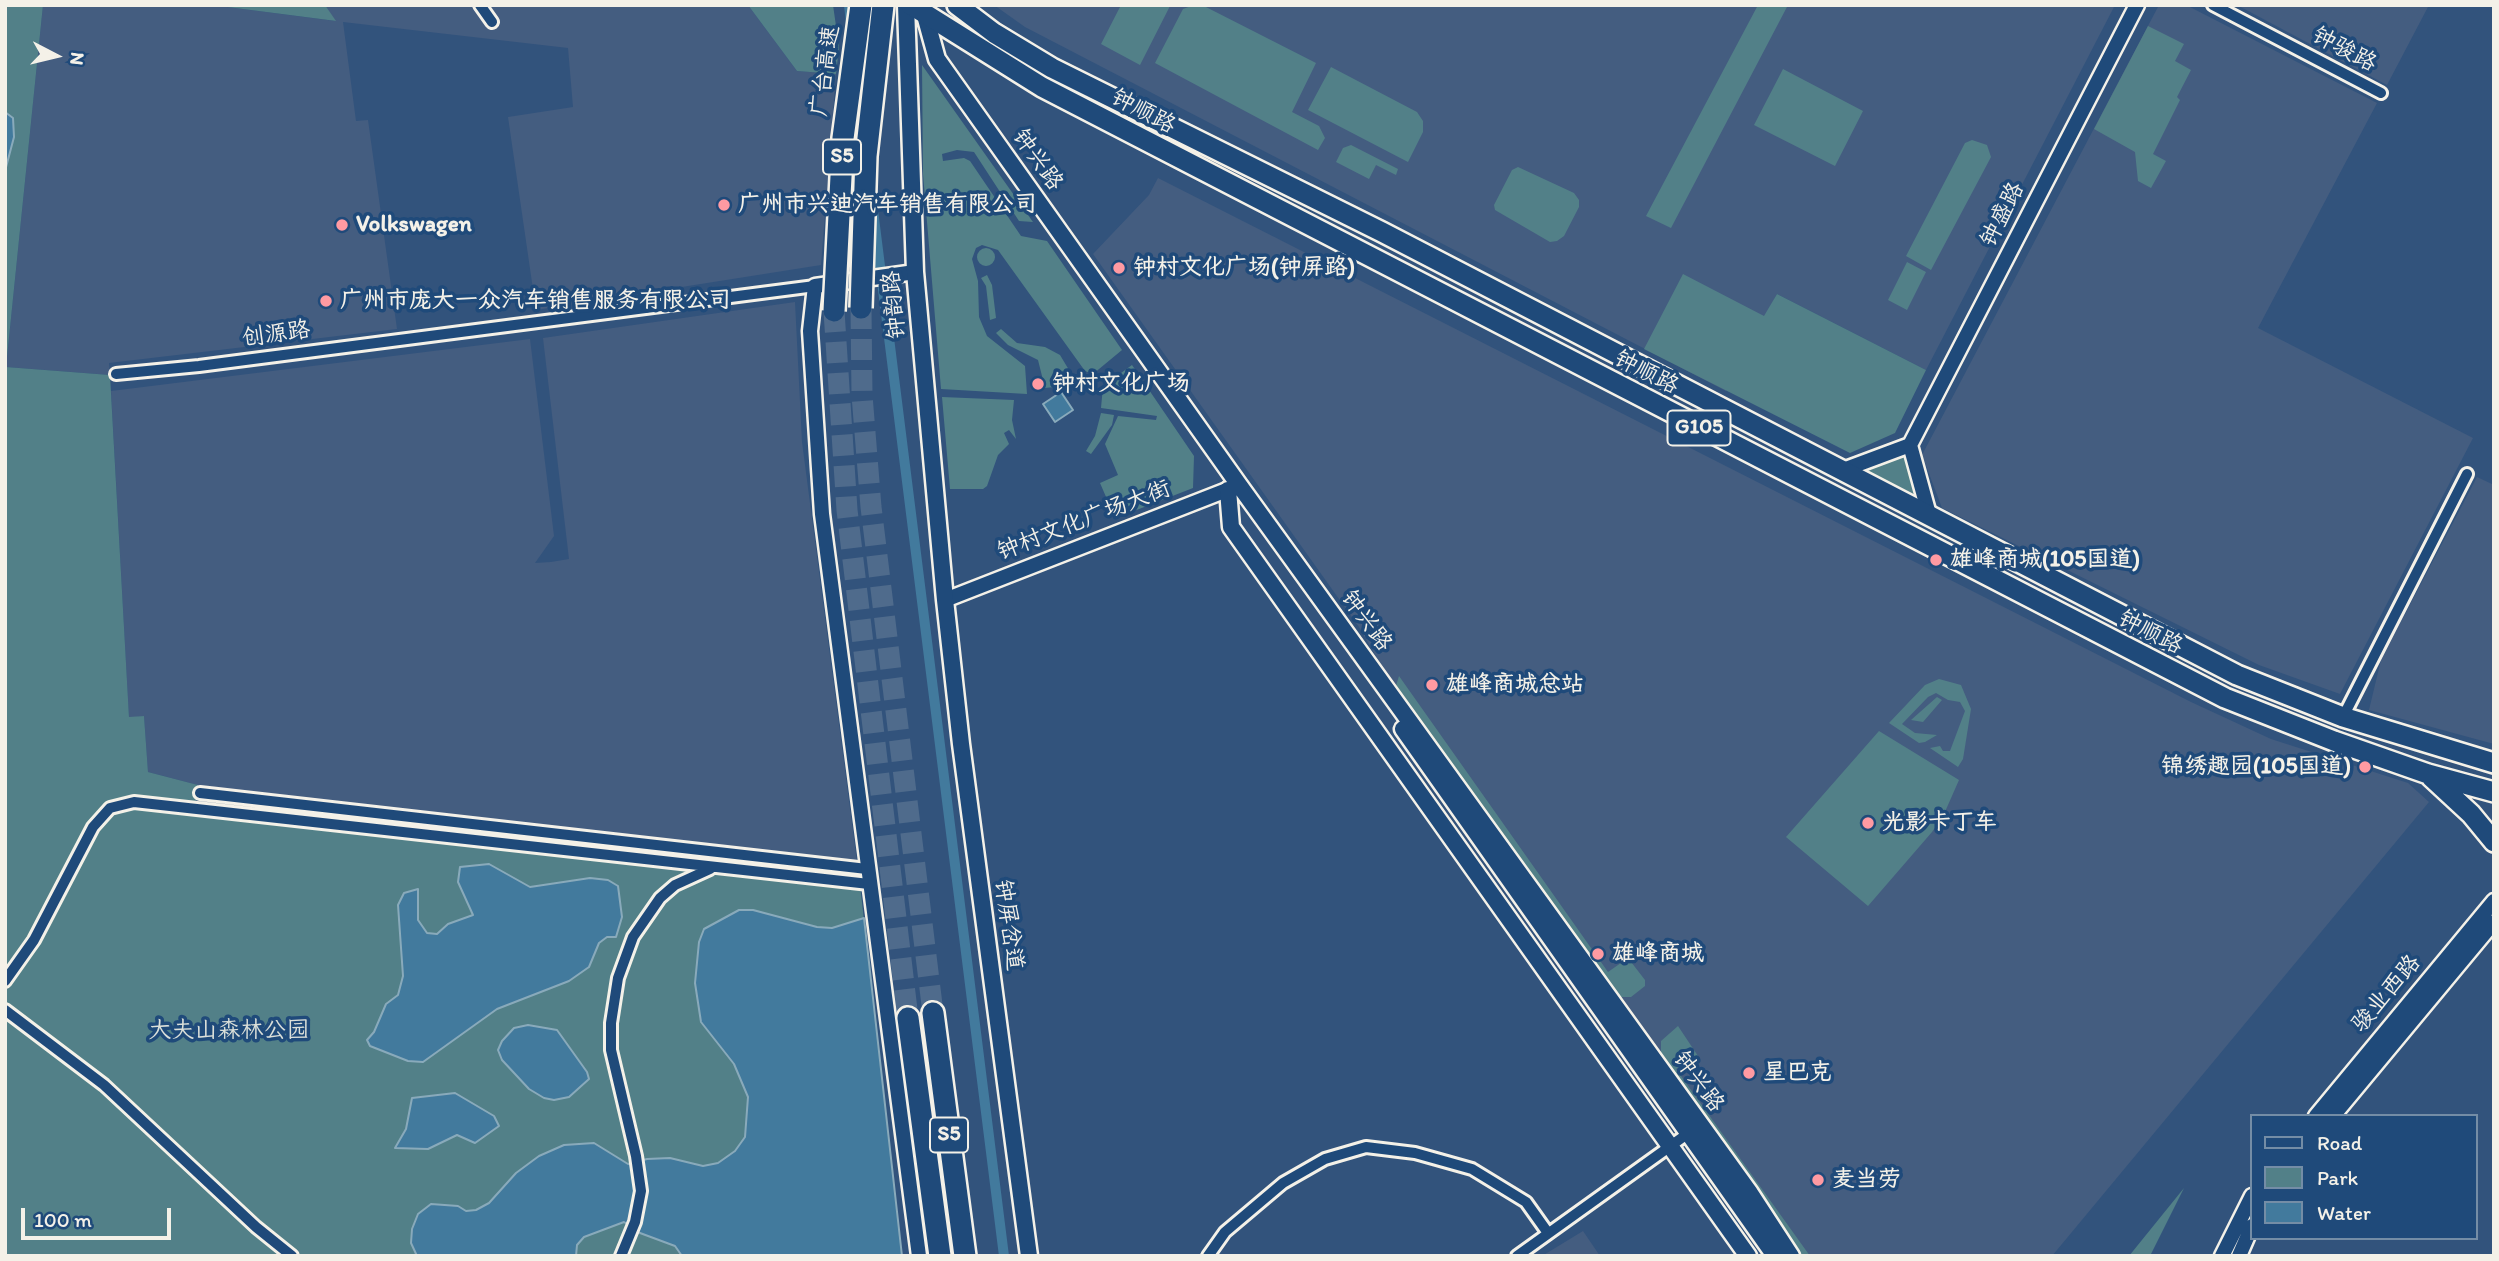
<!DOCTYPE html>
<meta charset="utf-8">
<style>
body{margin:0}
#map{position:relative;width:2499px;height:1261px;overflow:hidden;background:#32537c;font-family:Itim,sans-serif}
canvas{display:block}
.frame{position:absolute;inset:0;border:7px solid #f4f1e8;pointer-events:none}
.legend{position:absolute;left:2250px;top:1114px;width:228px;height:126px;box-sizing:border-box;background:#1f4a7a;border:2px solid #748da6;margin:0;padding:9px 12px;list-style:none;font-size:21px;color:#f4f1e8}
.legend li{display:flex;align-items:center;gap:14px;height:35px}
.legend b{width:35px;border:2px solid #748da6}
.north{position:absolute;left:21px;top:21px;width:70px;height:70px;-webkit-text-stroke:5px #1f4a7a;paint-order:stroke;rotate:97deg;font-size:19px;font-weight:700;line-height:28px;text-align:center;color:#f4f1e8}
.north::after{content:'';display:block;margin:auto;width:24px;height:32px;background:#f4f1e8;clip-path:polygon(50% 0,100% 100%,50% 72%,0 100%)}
.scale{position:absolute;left:21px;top:1208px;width:150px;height:32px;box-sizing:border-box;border:4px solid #f4f1e8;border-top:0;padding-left:9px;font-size:21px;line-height:24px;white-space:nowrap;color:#f4f1e8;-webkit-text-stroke:5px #1f4a7a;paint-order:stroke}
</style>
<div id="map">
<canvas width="2499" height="1261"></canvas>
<div class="frame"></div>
<ul class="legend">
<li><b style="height:9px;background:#1f4a7a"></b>Road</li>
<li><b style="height:19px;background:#528088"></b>Park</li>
<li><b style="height:19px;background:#427a9d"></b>Water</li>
</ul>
<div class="north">N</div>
<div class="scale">100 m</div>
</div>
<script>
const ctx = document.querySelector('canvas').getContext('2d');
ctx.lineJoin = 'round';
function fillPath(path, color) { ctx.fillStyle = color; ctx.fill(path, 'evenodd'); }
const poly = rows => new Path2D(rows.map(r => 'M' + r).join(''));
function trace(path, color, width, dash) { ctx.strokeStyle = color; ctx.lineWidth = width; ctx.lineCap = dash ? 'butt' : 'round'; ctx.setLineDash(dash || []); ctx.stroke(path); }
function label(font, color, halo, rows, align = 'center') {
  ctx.font = font + ' Itim,"LXGW WenKai TC",sans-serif'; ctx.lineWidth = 7; ctx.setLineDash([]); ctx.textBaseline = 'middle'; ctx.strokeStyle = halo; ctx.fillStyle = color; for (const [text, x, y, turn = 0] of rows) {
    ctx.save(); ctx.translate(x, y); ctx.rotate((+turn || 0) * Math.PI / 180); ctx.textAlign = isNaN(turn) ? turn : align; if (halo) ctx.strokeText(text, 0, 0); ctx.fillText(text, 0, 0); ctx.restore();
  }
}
fillPath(poly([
 [43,5,212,5,335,21,325,5,748,5,797,71,836,74,821,265,536,310,508,117,573,107,568,48,343,22,356,121,368,120,397,329,109,363,110,375,6,367],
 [994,5,2115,5,1926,370,1777,294,1726,391,1025,27],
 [2159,5,2186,5,2377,103,2258,328,2473,438,2340,694,2259,665,1942,508,1922,455],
 [2237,5,2429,5,2387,85],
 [1158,178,2191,702,2271,739,2408,783,2429,802,2052,1256,1798,1256,1621,999,1616,997,1395,689,1359,627,1093,254,1149,195],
 [795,302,802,442,857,862,585,834,315,801,198,785,148,772,144,716,129,718,111,391,530,339,554,536,535,563,551,562,569,559,543,338],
 [2477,477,2494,485,2494,744,2369,710,2381,660],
 [1583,1231,1600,1256,1542,1256]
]), '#445d80');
fillPath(poly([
 [5,5,43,5,6,367,110,375,129,717,144,716,148,772,198,785,196,801,859,876,902,1256,5,1256],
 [212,5,325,5,336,21],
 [748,5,833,5,839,47,836,74,797,71],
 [1121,5,1170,6,1140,65,1101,44],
 [1194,5,1202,5,1316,63,1292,112,1319,126,1325,138,1318,150,1155,63,1183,9],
 [1758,5,1788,5,1671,228,1646,216],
 [2148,26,2184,44,2175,61,2191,70,2177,97,2180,100,2153,154,2166,161,2151,188,2138,181,2135,152,2094,129],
 [922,65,1033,222,1019,221,974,152,957,150,942,154,943,161,964,158,970,161,1021,236,1047,241,1122,350,1093,374,1085,371,998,250,982,245,976,248,972,259,978,281,979,317,987,336,1025,366,1027,394,941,389,923,174],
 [1331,67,1417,112,1423,121,1423,132,1408,162,1308,110],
 [1783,69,1863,111,1835,166,1754,125],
 [1972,140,1987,145,1991,157,1931,270,1906,256,1965,143],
 [1351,145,1398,169,1396,175,1376,165,1369,179,1336,162,1343,148],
 [1518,167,1574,193,1579,200,1579,207,1564,236,1557,241,1550,242,1495,210,1494,205,1512,170],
 '977 257a9 9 0 1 1 18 0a9 9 0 1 1-18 0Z',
 [1907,262,1926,272,1907,310,1888,300],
 [1683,274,1764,316,1777,294,1926,370,1895,433,1850,453,1644,349],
 [987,275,992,285,996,318,990,320,986,286,981,278],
 [1001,329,1017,343,1045,347,1060,355,1069,370,1072,385,1045,388,1038,360,1008,345,996,333],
 [1132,365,1194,456,1193,488,1134,511,1131,505,1113,513,1100,483,1118,475,1105,444,1118,416,1156,420,1157,416,1101,408,1103,386],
 [942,397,1014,400,1012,420,1016,439,1009,430,1004,433,1009,444,998,455,987,486,983,489,950,489],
 [1101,413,1114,415,1112,425,1091,454,1086,451,1095,436],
 [1907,454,1920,497,1863,469],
 [1399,676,1608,972,1628,958,1645,980,1645,986,1631,997,1616,997,1395,689],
 [1939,679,1961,685,1971,709,1963,759,1958,767,1930,748,1940,746,1943,751,1950,751,1965,711,1960,702,1948,700,1936,693,1928,697,1902,724,1915,733,1937,735,1925,742,1919,743,1889,723,1925,685],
 [1937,697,1942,700,1923,722,1911,720],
 [1879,731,1959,780,1944,814,1932,832,1868,906,1786,837],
 [1678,1026,1698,1056,1676,1069,1810,1256,1798,1256,1661,1057,1661,1041],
 [2184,1188,2150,1256,2129,1256]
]), '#528088');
const water = poly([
 [5,112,13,118,14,137,5,171,5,112],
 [1061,392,1073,410,1055,422,1043,404,1061,392],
 [489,864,530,887,590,878,608,880,618,886,622,917,616,937,607,937,599,943,589,967,569,981,497,1009,423,1062,408,1061,370,1046,367,1040,374,1032,386,1004,398,995,403,976,398,905,404,893,418,889,418,920,427,933,437,934,448,924,473,915,458,882,460,867,489,864],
 [739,910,753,910,817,927,832,928,864,918,902,1256,682,1256,675,1246,640,1233,624,1222,584,1237,577,1245,576,1256,417,1256,411,1243,412,1229,418,1214,431,1204,458,1206,466,1211,476,1210,489,1203,516,1173,539,1156,564,1145,594,1143,628,1164,647,1159,670,1158,703,1166,718,1163,735,1151,745,1137,748,1097,734,1064,701,1022,695,983,699,942,704,929,739,910],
 [528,1025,557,1030,587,1072,589,1079,569,1097,554,1100,544,1098,529,1089,502,1060,498,1050,502,1041,514,1028,528,1025],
 [455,1093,494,1116,499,1126,475,1143,457,1135,428,1149,395,1148,406,1129,412,1098,455,1093]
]);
fillPath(water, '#427a9d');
trace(water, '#89aabb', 2);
trace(poly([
 [849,5,851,23],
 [858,81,863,121],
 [873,210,1004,1256]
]), '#427a9d', 10);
trace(poly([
 [861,308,862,395,871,507,933,1013],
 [834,311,847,510,908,1018]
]), '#4f6b8c', 21, [21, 10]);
const minor = poly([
 [480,5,492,22],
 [2213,5,2381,93],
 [116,374,199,366,815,286],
 [2343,717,2467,474],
 [200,793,867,869],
 [5,981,34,940,93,827,110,808,134,802,869,884],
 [5,1010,104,1085,256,1227,292,1256],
 [621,1256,635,1222,641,1191,636,1156,611,1050,611,1023,618,978,633,937,660,898,675,885,710,869],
 [1208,1256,1225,1232,1283,1183,1325,1159,1366,1147,1415,1153,1472,1169,1526,1202,1548,1233],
 [1517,1256,1690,1132]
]);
const tertiary = poly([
 [915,272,815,286,810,331,822,514,919,1256],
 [1910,445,2137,5],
 [1910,445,1930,518],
 [1843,470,1910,445],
 [945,600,1237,486],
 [2316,1116,2494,901],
 [2333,1116,2494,922],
 [2222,1256,2252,1196],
 [2239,1256,2252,1226]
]);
const secondary = poly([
 [906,5,915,272,945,600,961,744,1029,1256],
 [923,8,937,59,1239,485,1750,1193,1791,1256],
 [1228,490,1231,527,1748,1256],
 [1403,729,1775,1256]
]);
const trunk = poly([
 [911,5,1042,87,2225,698,2334,741,2428,774,2494,792],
 [957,5,994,33,1052,68,1382,232,2237,675,2343,717,2494,763],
 [2431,777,2471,814,2494,842]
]);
const motorway = poly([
 [933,1013,965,1256],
 [908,1018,940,1256]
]);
trace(minor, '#f4f1e8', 16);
trace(tertiary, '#f4f1e8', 19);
trace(secondary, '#f4f1e8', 21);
trace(trunk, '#f4f1e8', 24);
trace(motorway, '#f4f1e8', 26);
trace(minor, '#1f4a7a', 10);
trace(tertiary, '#1f4a7a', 14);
trace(secondary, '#1f4a7a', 16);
trace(trunk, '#1f4a7a', 19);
trace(motorway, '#1f4a7a', 21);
const motorwayBridge = poly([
 [861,308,866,156,883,5],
 [834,311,843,138,861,5]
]);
trace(motorwayBridge, '#f4f1e8', 26, []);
trace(motorwayBridge, '#1f4a7a', 21);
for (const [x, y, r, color] of [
 [724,205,7,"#ff9aa2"],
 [342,225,7,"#ff9aa2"],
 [1119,268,7,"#ff9aa2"],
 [326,301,7,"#ff9aa2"],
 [1038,384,7,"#ff9aa2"],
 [1936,560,7,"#ff9aa2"],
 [1432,685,7,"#ff9aa2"],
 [2365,767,7,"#ff9aa2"],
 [1868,823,7,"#ff9aa2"],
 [1598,954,7,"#ff9aa2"],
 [1749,1073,7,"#ff9aa2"],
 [1818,1180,7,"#ff9aa2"]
]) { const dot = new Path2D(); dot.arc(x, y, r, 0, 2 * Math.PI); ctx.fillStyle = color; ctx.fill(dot); trace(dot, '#1f4a7a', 2.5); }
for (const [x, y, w] of [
 [842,157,38],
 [1699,428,63],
 [949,1135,38]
]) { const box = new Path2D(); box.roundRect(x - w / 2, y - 17.5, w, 35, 5); ctx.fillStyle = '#1f4a7a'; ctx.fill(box); trace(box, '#f4f1e8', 2); }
label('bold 21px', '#f4f1e8', null, [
 ["S5",842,157],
 ["G105",1699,428],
 ["S5",949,1135]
]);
label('23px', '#f4f1e8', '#1f4a7a', [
 ["钟骏路",2344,50,28],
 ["广台高速",826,71,-82],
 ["钟顺路",1143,112,28],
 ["钟兴路",1037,160,55],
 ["钟盛路",2003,215,-63],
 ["钟韵路",895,305,-95],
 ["创源路",276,335,-8],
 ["钟顺路",1646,373,27],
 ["钟村文化广场大街",1084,521,-21],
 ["钟兴路",1366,621,54],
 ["钟顺路",2150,633,27],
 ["钟屏岔道",1008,925,82],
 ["骏业西路",2387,994,-50],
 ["钟兴路",1698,1082,54]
]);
label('bold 23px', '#f4f1e8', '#1f4a7a', [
 ["广州市兴迪汽车销售有限公司",738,205],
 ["Volkswagen",356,225],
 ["钟村文化广场(钟屏路)",1133,268],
 ["广州市庞大一众汽车销售服务有限公司",340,301],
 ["钟村文化广场",1052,384],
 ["雄峰商城(105国道)",1950,560],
 ["雄峰商城总站",1446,685],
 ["锦绣趣园(105国道)",2351,767,"right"],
 ["光影卡丁车",1882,823],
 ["雄峰商城",1612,954],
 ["星巴克",1763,1073],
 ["麦当劳",1832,1180]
], 'left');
label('23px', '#dce0da', '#1f4a7a', [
 ["大夫山森林公园",229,1031]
]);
</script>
